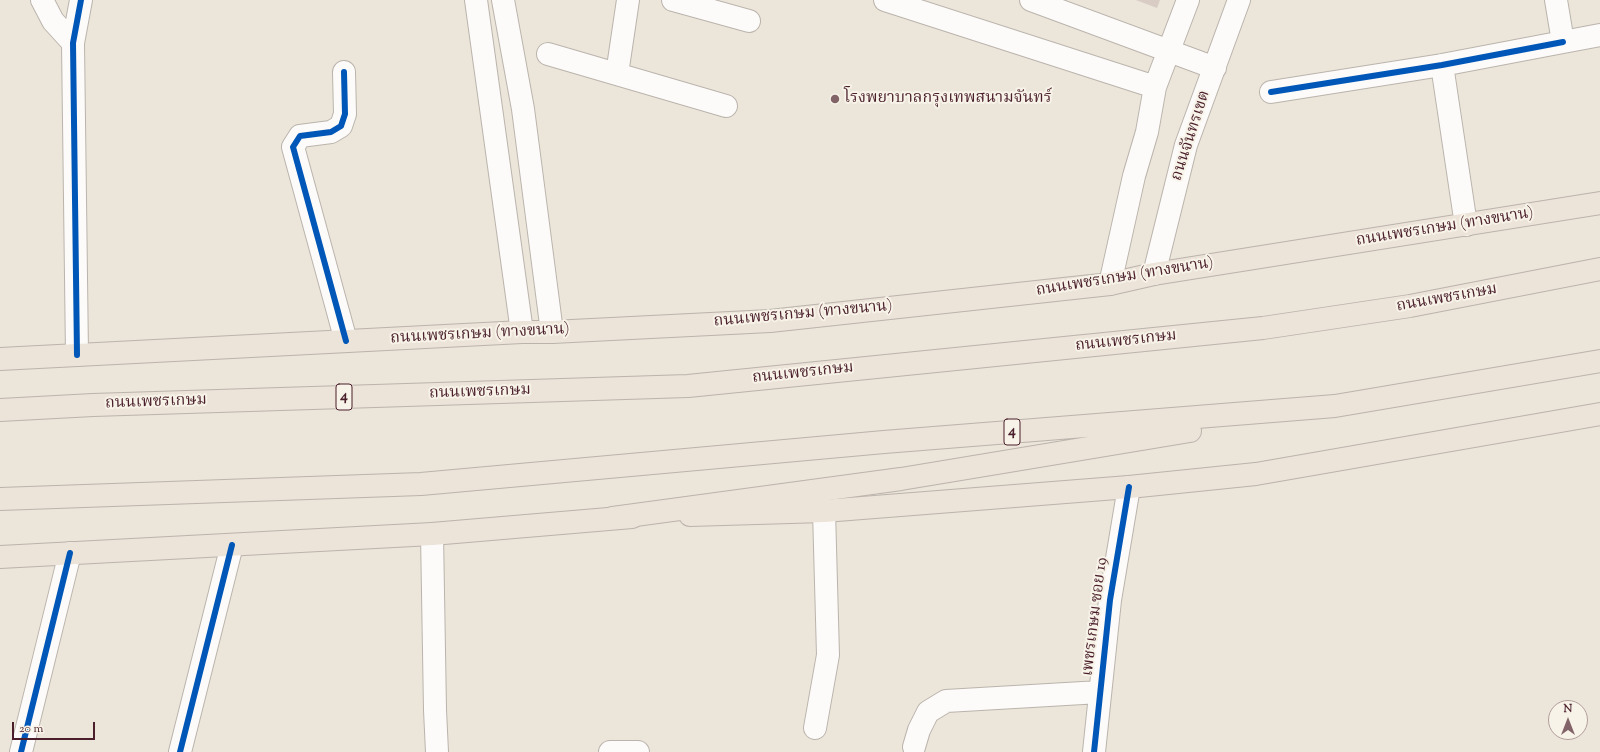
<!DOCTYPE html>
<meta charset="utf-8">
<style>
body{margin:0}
#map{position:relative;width:1600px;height:752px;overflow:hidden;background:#ebe5da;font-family:"Sorts Mill Goudy",serif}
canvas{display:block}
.north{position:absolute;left:1548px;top:700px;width:40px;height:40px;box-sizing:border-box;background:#f7f3e8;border:1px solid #b29e9c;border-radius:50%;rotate:0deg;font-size:11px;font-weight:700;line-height:16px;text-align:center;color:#4a1f2b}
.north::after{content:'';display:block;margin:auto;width:14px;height:18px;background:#826468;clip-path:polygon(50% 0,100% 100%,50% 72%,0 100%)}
.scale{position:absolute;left:12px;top:722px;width:83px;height:18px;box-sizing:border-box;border:2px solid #4a1f2b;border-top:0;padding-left:5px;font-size:12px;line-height:14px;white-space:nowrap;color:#4a1f2b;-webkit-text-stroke:3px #f7f3e8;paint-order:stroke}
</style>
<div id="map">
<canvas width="1600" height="752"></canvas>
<div class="north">N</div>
<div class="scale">20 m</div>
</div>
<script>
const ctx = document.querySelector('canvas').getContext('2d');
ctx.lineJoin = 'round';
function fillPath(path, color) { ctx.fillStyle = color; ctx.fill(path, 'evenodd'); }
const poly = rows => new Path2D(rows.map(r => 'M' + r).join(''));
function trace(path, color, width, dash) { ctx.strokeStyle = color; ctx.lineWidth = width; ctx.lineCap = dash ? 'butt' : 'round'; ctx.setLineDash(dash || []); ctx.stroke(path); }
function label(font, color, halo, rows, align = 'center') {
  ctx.font = font + ' "Sorts Mill Goudy","Noto Serif Thai",serif'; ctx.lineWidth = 4; ctx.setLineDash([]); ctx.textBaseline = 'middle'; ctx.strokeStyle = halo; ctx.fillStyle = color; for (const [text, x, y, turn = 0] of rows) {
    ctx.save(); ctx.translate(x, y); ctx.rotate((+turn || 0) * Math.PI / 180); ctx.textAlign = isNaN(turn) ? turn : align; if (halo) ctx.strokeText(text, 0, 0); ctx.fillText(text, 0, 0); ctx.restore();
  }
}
fillPath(poly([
 [1136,0,1160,0,1157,8]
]), '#d8ccc4');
const minor = poly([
 [42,0,53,21,73,43],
 [476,0,522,332],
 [503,0,523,109,552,332],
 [673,0,749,21],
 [885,0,1155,87],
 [1031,0,1215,68],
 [1556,0,1563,42,1600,35],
 [548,54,726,106],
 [1442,65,1466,225],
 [344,72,345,114,341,126,331,132,300,136,293,147,346,341],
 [617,74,628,0],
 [1271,92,1442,65,1563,42],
 [1154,274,1186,145,1239,0],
 [1110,284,1134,176,1147,132,1155,87,1188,0],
 [77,355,73,43,81,0],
 [432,534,435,710,437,752],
 [815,728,828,655,824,511],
 [914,747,919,730,928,712,946,701,1100,692],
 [21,752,70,553],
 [180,752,232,545],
 [610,752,638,752],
 [1094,752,1110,600,1129,487]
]);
const major = poly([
 [0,359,522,332,552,332,770,321,1110,284,1154,274,1600,203],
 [690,515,824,511,1129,487,1256,474,1600,414],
 [0,557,432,534,632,517]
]);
const highway = poly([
 [0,410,93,405,688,386,1263,328,1410,306,1600,269],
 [0,499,421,484,884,442,1335,406,1600,361],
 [613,518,901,479,1190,431]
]);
trace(minor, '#bbb4ad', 24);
trace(major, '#bbb4ad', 24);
trace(highway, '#bbb4ad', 24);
trace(minor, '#fcfbf9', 22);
trace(major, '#ece3d9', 22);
trace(highway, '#ece3d9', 22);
trace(poly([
 [344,72,345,114,341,126,331,132,300,136,293,147,346,341],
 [1271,92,1442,65,1563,42],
 [77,355,73,43,81,0],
 [21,752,70,553],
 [180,752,232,545],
 [1094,752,1110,600,1129,487]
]), '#0057b8', 6);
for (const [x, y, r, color] of [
 [835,99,5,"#826468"]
]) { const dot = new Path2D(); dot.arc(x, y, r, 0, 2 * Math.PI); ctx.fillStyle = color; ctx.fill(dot); trace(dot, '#f7f3e8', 1.5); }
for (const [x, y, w] of [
 [344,397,16],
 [1012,432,16]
]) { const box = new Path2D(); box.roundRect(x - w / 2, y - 13, w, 26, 3); ctx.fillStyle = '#f7f3e8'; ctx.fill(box); trace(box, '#4a1f2b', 1); }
label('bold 15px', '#4a1f2b', null, [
 ["4",344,397],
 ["4",1012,432]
]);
label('16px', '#4a1f2b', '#f7f3e8', [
 ["โรงพยาบาลกรุงเทพสนามจันทร์",844,99]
], 'left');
label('16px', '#4a1f2b', '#f7f3e8', [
 ["ถนนจันทรเขต",1192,136,-72],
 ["ถนนเพชรเกษม (ทางขนาน)",1445,228,-9],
 ["ถนนเพชรเกษม (ทางขนาน)",1125,278,-9],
 ["ถนนเพชรเกษม",1447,299,-10],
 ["ถนนเพชรเกษม (ทางขนาน)",803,315,-5],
 ["ถนนเพชรเกษม (ทางขนาน)",480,335,-3],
 ["ถนนเพชรเกษม",1126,342,-6],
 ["ถนนเพชรเกษม",803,374,-6],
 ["ถนนเพชรเกษม",480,393,-2],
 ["ถนนเพชรเกษม",156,403,-2],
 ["เพชรเกษม ซอย 19",1096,617,-83]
]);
</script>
